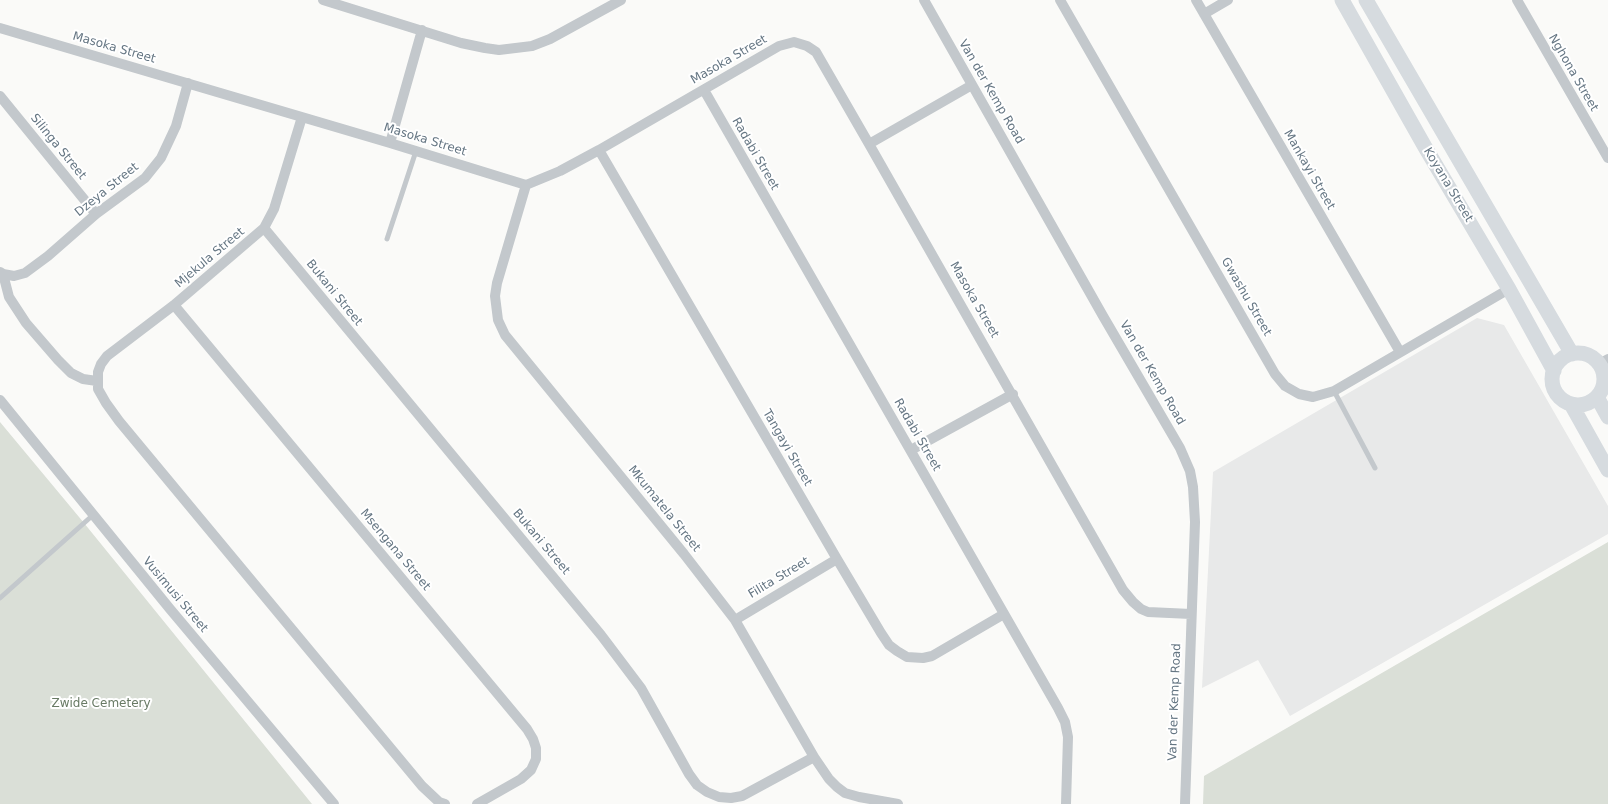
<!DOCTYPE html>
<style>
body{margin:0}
canvas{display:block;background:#fafaf8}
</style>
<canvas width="1608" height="804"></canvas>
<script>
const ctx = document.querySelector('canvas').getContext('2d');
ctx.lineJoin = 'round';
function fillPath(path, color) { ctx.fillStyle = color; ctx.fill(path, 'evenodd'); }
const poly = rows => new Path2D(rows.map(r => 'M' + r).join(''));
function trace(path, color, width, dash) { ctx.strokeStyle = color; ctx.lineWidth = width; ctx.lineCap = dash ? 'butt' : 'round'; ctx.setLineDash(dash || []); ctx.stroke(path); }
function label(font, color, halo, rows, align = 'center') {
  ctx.font = font + ' "DejaVu Sans",sans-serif'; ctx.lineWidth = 4; ctx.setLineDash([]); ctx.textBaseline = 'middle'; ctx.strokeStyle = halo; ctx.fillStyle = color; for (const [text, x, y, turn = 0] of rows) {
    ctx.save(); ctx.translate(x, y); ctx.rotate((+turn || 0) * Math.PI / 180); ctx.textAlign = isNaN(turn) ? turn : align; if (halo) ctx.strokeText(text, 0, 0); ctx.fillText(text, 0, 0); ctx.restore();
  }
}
fillPath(poly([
 [1477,318,1504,325,1608,506,1608,534,1290,716,1258,660,1202,688,1213,472]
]), '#e8e9e9');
fillPath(poly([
 [0,422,84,523,312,804,0,804],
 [1608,542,1608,804,1203,804,1204,776]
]), '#dadfd7');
trace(poly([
 [387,239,416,151],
 [1334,391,1375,468],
 [0,598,93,515]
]), '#c3c8cc', 5);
trace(poly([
 [323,0,461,43,485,48,499,50,532,46,550,39,621,0],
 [924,0,1103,316,1180,448,1190,471,1193,487,1195,522,1185,804],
 [1060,0,1275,374,1285,386,1299,394,1313,397,1334,391,1509,289],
 [1196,0,1400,352],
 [1517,0,1608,158],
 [1204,14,1228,0],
 [0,28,390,143,526,185,560,171,599,150,779,46,794,42,807,46,816,52,869,144,1123,590,1133,602,1141,609,1148,612,1191,614],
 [704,90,1058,708,1065,722,1068,737,1066,804],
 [0,96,96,214],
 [302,117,274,209,264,228,174,305,107,356,101,364,98,372,98,389,106,403,119,421,422,786,439,802,445,804],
 [390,143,422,30],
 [869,144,972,85],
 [599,150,837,559,881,633,889,645,897,651,907,657,923,658,932,656,1004,614],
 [526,185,497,283,495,296,498,320,505,335,684,554,735,620,814,757,829,779,837,787,845,793,859,797,898,804],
 [264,228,601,635,641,688,689,774,697,785,707,792,719,797,731,798,742,796,814,757],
 [0,272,3,274,14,276,25,273,48,256,96,214,145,178,161,158,176,126,188,83],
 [3,274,9,297,26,323,58,360,71,373,83,379,97,381],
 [174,305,527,729,533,739,536,748,536,759,531,770,521,779,477,804],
 [1599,364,1608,359],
 [0,400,170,609,334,804],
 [911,450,1013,394],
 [735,620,837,559]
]), '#c3c8cc', 10);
trace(poly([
 [1342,0,1425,147,1509,289,1554,371],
 [1366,0,1572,354],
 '1552 379a26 26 0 1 1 52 0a26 26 0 1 1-52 0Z',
 [1597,397,1608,417],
 [1571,404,1608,470]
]), '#d6dbdf', 15);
label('12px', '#657683', '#fff', [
 ["Masoka Street",114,48,16],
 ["Masoka Street",729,60,-30],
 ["Nghona Street",1573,73,60],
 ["Van der Kemp Road",991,92,60],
 ["Masoka Street",425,140,17],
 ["Silinga Street",58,147,51],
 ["Radabi Street",755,154,60],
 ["Mankayi Street",1309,170,60],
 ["Koyana Street",1448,185,59],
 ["Dzeya Street",107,190,-39],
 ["Mjekula Street",210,258,-40],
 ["Bukani Street",334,293,51],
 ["Gwashu Street",1246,297,60],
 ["Masoka Street",974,300,60],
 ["Van der Kemp Road",1152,373,60],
 ["Radabi Street",917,435,60],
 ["Tangayi Street",787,448,60],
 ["Mkumatela Street",664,509,51],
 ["Bukani Street",541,542,50],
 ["Msengana Street",395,550,50],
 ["Filita Street",779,578,-31],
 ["Vusimusi Street",175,595,50],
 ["Van der Kemp Road",1175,702,-88]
]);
label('12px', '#687a64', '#fff', [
 ["Zwide Cemetery",101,704]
]);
</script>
